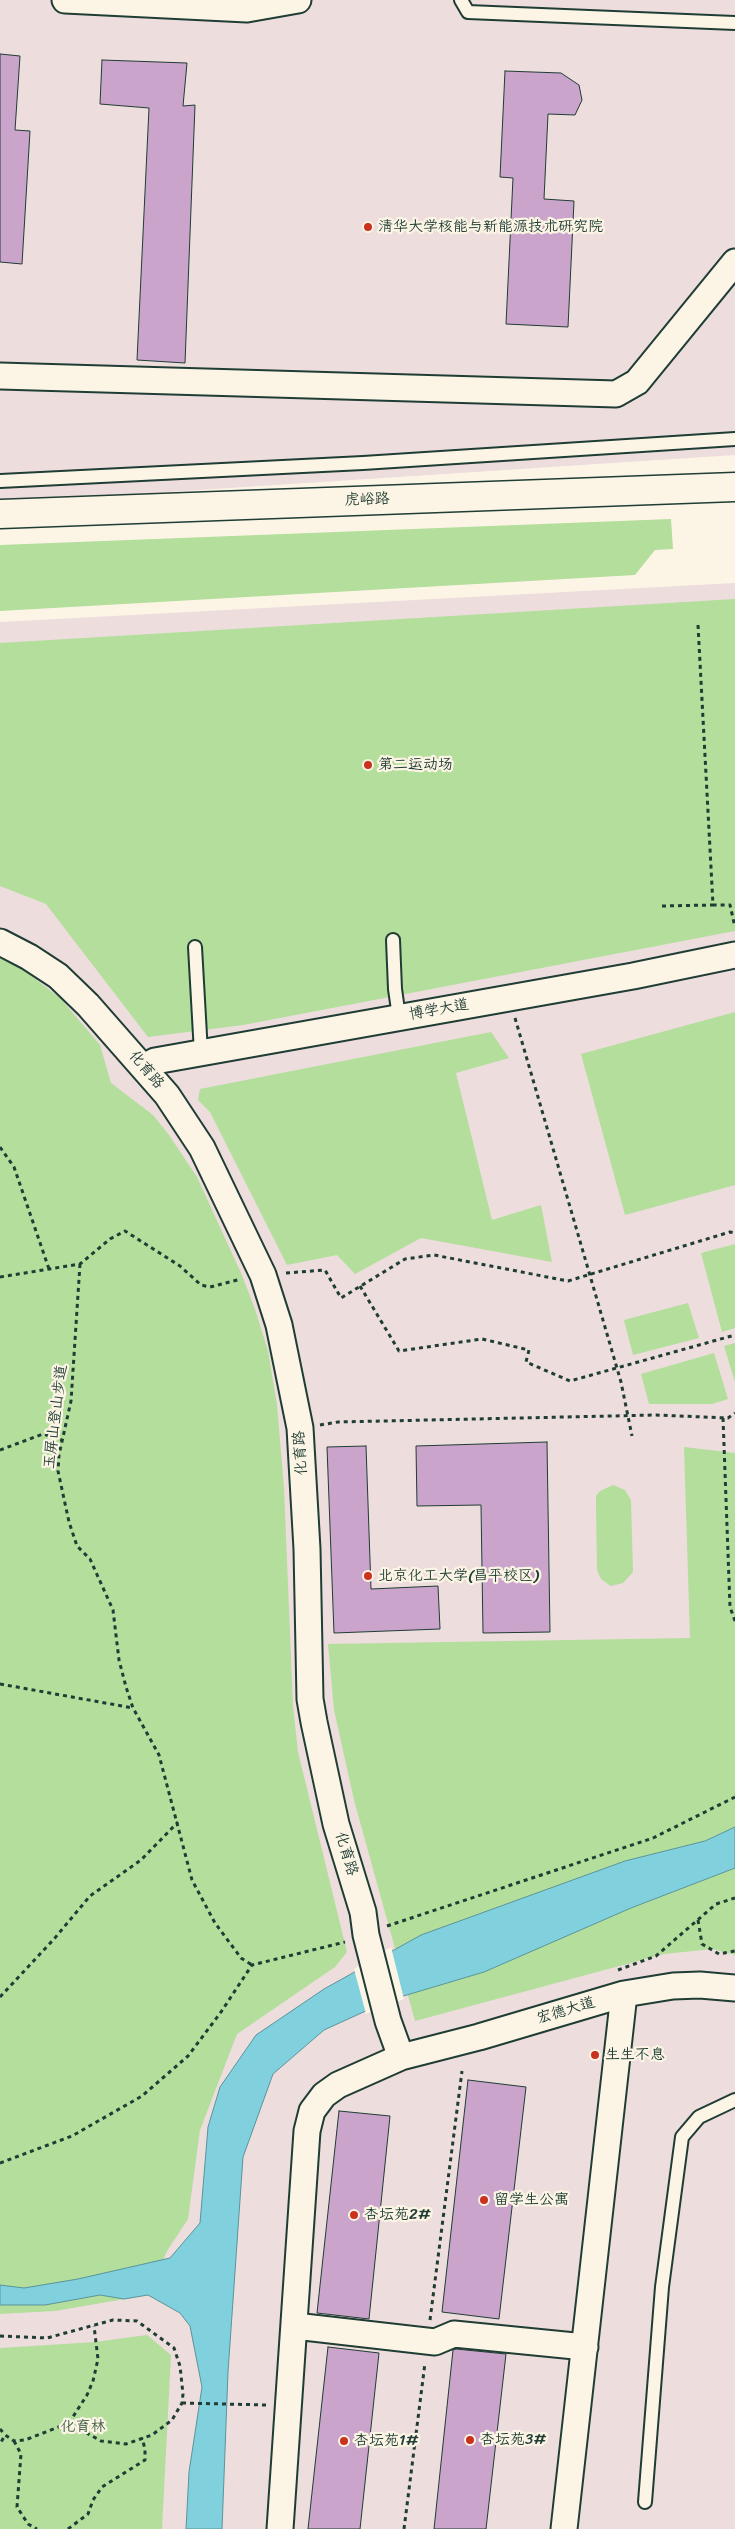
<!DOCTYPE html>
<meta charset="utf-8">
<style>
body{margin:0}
canvas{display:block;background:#fcf5e5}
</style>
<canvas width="735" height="2529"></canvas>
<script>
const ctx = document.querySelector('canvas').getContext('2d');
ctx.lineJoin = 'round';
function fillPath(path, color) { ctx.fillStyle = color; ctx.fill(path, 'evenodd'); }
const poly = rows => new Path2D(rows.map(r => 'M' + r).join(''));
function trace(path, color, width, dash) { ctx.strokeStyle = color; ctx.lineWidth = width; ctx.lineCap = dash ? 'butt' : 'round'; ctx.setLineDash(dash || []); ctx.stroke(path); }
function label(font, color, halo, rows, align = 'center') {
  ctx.font = font + ' Sriracha,"LXGW WenKai TC",sans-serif'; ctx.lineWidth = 4.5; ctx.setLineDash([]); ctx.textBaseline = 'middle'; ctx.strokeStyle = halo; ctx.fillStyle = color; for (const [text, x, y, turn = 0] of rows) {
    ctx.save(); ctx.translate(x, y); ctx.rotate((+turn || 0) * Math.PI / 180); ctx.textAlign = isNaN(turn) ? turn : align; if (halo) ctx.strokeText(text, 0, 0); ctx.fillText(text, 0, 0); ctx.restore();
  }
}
fillPath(poly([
 [0,0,735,0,735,455,0,503],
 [735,583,735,2529,0,2529,0,622]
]), '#eddddd');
fillPath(poly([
 [671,519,673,549,655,550,635,575,0,611,0,545],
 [735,599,735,931,243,1025,148,1037,46,904,0,886,0,643],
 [0,957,26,972,60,998,100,1045,111,1083,153,1115,169,1135,197,1177,241,1273,255,1309,268,1351,277,1405,284,1488,293,1706,298,1752,347,1952,335,1967,237,2034,200,2130,188,2219,167,2251,148,2295,55,2311,0,2314],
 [735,1012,735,1185,625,1215,581,1054],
 [491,1032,509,1058,456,1073,492,1220,541,1205,552,1262,421,1238,355,1274,337,1255,287,1265,210,1112,198,1100,200,1089],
 [735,1244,735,1328,722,1332,701,1253],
 [688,1303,699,1338,633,1355,624,1320],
 [735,1343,735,1382,724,1346],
 [714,1353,728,1399,712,1404,649,1404,641,1374],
 [684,1447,735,1453,735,1955,713,1949,664,1954,415,2021,354,1800,334,1710,328,1644,690,1638],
 [613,1485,625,1490,631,1500,633,1572,623,1583,611,1586,601,1579,597,1570,596,1506,596,1496,600,1491],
 [147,2335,171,2355,162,2529,0,2529,0,2348,95,2342]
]), '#b3de9b');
const water = poly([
 [735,1827,735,1868,631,1908,484,1972,390,2000,324,2030,273,2074,243,2157,228,2372,222,2529,186,2529,189,2472,202,2387,190,2326,180,2313,148,2295,124,2299,100,2295,45,2305,0,2305,0,2285,24,2288,78,2279,170,2258,200,2223,208,2127,220,2087,256,2035,324,1989,421,1935,625,1861,705,1841,735,1827]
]);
fillPath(water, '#81d0de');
trace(water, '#5a959a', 1);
fillPath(poly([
 [391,1947,404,1999,366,2014,354,1969]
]), '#fcf5e5');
const building = poly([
 [0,54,20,56,15,130,30,131,22,264,0,262,0,54],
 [102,60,187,63,183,106,195,105,185,363,137,360,149,108,100,104,102,60],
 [505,71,561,73,579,85,582,100,575,115,548,114,544,199,574,201,568,327,506,324,513,178,500,177,505,71],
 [547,1442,550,1632,483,1633,481,1505,417,1506,416,1446,547,1442],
 [366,1446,371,1589,438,1586,440,1629,334,1633,327,1447,366,1446],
 [468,2080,526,2087,499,2319,442,2312,468,2080],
 [339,2111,390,2116,369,2319,317,2313,339,2111],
 [328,2347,379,2353,360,2529,308,2529,328,2347],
 [456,2349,506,2354,486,2529,434,2529,453,2350,456,2349]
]);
fillPath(building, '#cba4cb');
trace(building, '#1f3d34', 1);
const service = poly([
 [461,0,468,12,735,23],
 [0,481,363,463,735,439],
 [393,940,395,989,399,1017],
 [195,947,201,1053],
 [645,2502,662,2287,682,2137,699,2117,735,2100]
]);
const minor = poly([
 [65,0,247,9,298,0],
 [0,376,616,394,637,382,735,262],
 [0,942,29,957,58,976,88,1005,167,1095,202,1148,263,1275,279,1325,300,1428,307,1549,310,1699,314,1722,336,1824,363,1912,366,1935,388,2021,401,2057],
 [144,1067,155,1061,633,976,735,955],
 [295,2326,435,2342,454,2334,585,2347],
 [280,2529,307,2131,312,2111,324,2095,338,2085,401,2057,479,2037,624,1994,673,1986,700,1985,735,1988],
 [564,2529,624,1994]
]);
const tertiary = poly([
 [0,514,735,487]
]);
trace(service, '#1f3d34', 16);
trace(minor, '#1f3d34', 29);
trace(tertiary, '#1f3d34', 31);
trace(poly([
 [698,625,713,905,730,905,735,927],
 [662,906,713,905],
 [515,1018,621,1382,632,1436],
 [0,1147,14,1167,49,1269],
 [80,1264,71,1401,59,1455,58,1471,69,1522,77,1546,90,1559,113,1610,119,1660,126,1687,133,1708,159,1755,192,1880,215,1923,241,1958,252,1965],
 [286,1273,325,1270,341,1298,405,1259,434,1255,568,1281,730,1232,735,1233],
 [0,1277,80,1264,110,1239,125,1231,180,1266,201,1285,210,1287,241,1279],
 [360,1286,399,1351,482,1339,529,1350,526,1362,570,1381,735,1335],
 [723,1418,730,1607,735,1621],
 [320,1425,338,1422,656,1415,728,1418,735,1413],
 [0,1450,43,1434,62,1440],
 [0,1684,133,1708],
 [698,1920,702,1944,719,1954,735,1951],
 [387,1926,653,1838,735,1797],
 [618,1970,656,1956,716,1904,735,1898],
 [0,1997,54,1939,90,1896,141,1860,178,1822],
 [0,2163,72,2136,142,2096,188,2056,221,2012,252,1965,345,1942],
 [430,2320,462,2071],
 [0,2336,47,2338,113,2320,137,2321,174,2348,180,2366,183,2394,182,2403,172,2420,152,2435,126,2444,101,2441,69,2423,25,2440,14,2441,5,2435,0,2444],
 [182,2403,266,2405],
 [69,2423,87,2395,93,2381,98,2359,94,2326],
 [0,2429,5,2435],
 [14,2441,21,2454,17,2507,28,2524,37,2529],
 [68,2529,88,2514,93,2500,102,2487,145,2460,145,2449,142,2438],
 [404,2529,425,2363]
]), '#1f3d34', 3, [4, 4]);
trace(service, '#fcf5e5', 12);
trace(minor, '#fcf5e5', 25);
trace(tertiary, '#fcf5e5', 28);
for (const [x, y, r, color] of [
 [368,227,5,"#c8321e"],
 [368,765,5,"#c8321e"],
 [368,1576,5,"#c8321e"],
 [595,2055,5,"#c8321e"],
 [484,2200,5,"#c8321e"],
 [354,2215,5,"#c8321e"],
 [470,2440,5,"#c8321e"],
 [344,2441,5,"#c8321e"]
]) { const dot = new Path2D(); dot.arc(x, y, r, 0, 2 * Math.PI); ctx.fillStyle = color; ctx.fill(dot); trace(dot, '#fcf5e5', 2); }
label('15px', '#1f3d34', '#fcf5e5', [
 ["清华大学核能与新能源技术研究院",378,227],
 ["第二运动场",378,765],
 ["北京化工大学(昌平校区)",378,1576],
 ["生生不息",605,2055],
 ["留学生公寓",494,2200],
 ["杏坛苑2#",364,2215],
 ["杏坛苑3#",480,2440],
 ["杏坛苑1#",354,2441]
], 'left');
label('15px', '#1f3d34', '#fcf5e5', [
 ["虎峪路",367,500,-2],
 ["博学大道",439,1010,-10],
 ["化育路",146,1070,49],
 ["玉屏山登山步道",56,1417,-83],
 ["化育路",301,1453,-94],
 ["化育路",346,1854,73],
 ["宏德大道",566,2011,-17]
]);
label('15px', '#3d5d49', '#fcf5e5', [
 ["化育林",83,2427]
]);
</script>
